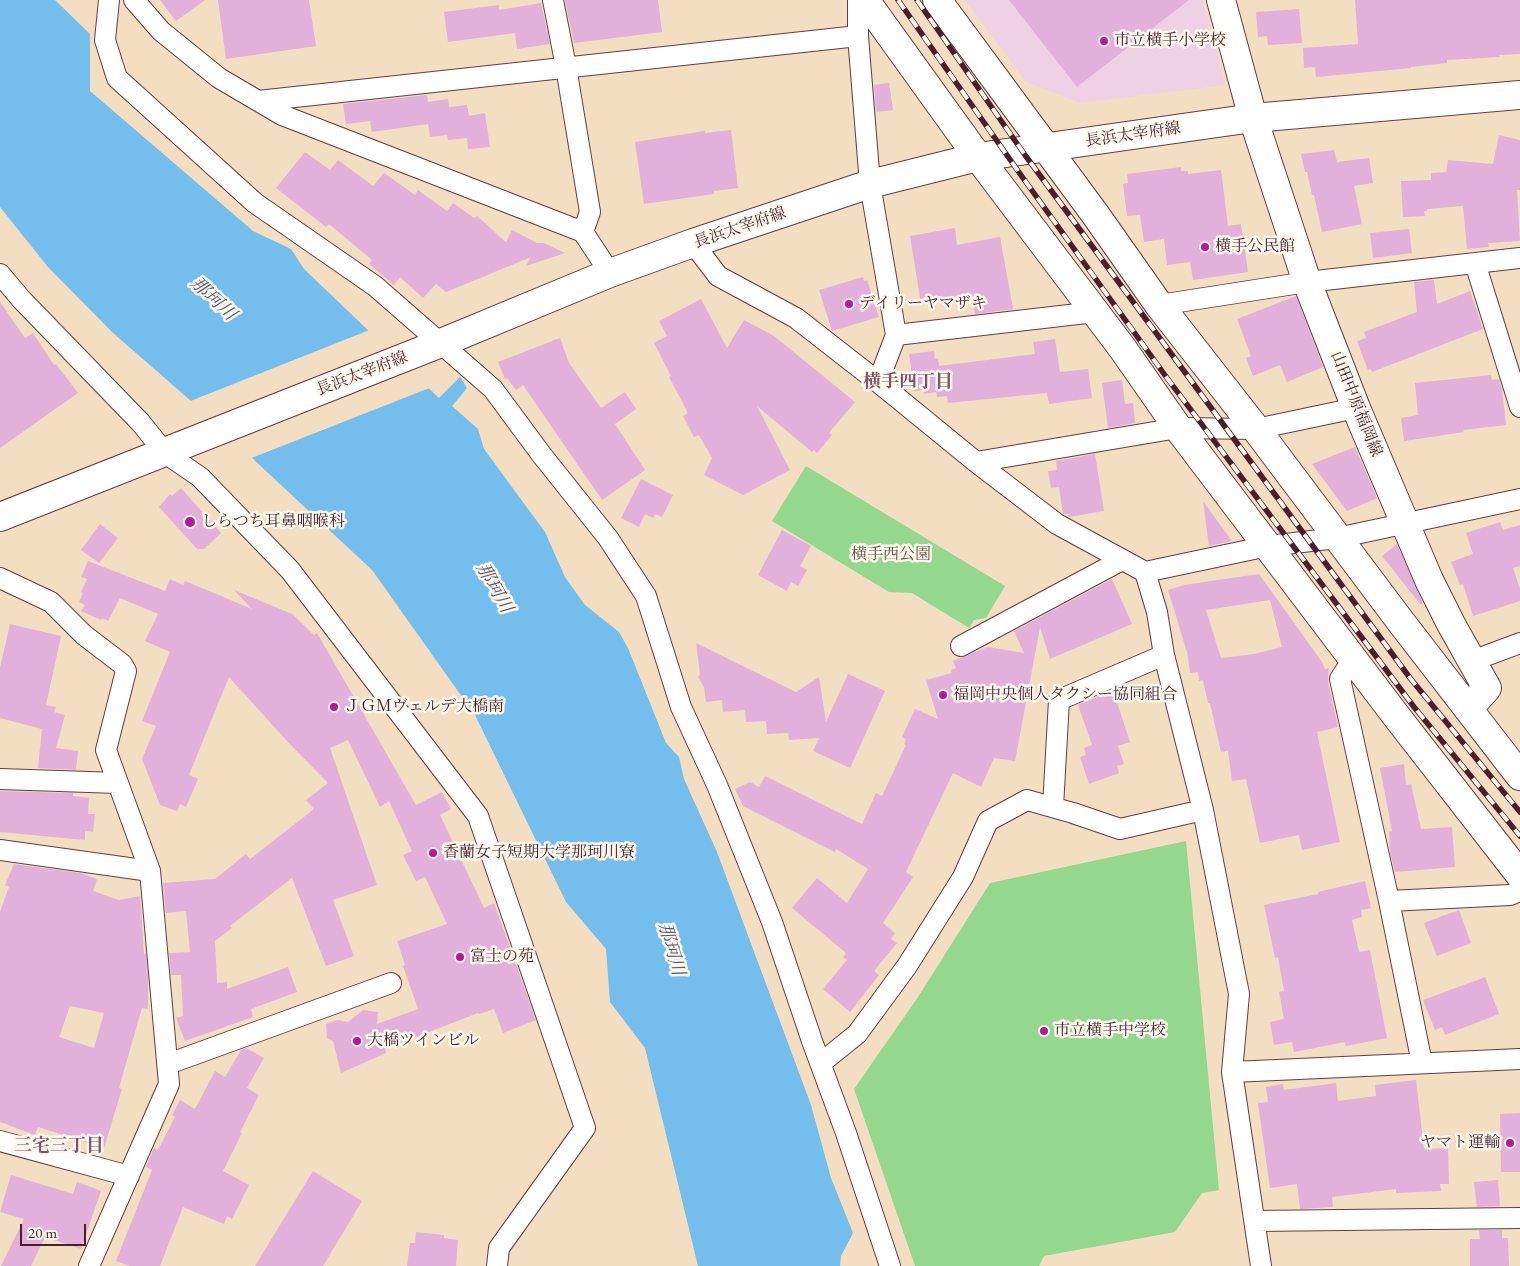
<!DOCTYPE html>
<meta charset="utf-8">
<style>
body{margin:0}
#map{position:relative;width:1520px;height:1266px;overflow:hidden;background:#f3dec1;font-family:"EB Garamond",serif}
canvas{display:block}
.scale{position:absolute;left:20px;top:1224px;width:66px;height:22px;box-sizing:border-box;border:2px solid #4a1f2b;border-top:0;padding-left:6px;font-size:15px;line-height:18px;white-space:nowrap;color:#4a1f2b;-webkit-text-stroke:4px #fbf7ec;paint-order:stroke}
</style>
<div id="map">
<canvas width="1520" height="1266"></canvas>
<div class="scale">20 m</div>
</div>
<script>
const ctx = document.querySelector('canvas').getContext('2d');
ctx.lineJoin = 'round';
function fillPath(path, color) { ctx.fillStyle = color; ctx.fill(path, 'evenodd'); }
const poly = rows => new Path2D(rows.map(r => 'M' + r).join(''));
function trace(path, color, width, dash) { ctx.strokeStyle = color; ctx.lineWidth = width; ctx.lineCap = dash ? 'butt' : 'round'; ctx.setLineDash(dash || []); ctx.stroke(path); }
function label(font, color, halo, rows, align = 'center') {
  ctx.font = font + ' "EB Garamond","Noto Serif JP",serif'; ctx.lineWidth = 5; ctx.setLineDash([]); ctx.textBaseline = 'middle'; ctx.strokeStyle = halo; ctx.fillStyle = color; for (const [text, x, y, turn = 0] of rows) {
    ctx.save(); ctx.translate(x, y); ctx.rotate((+turn || 0) * Math.PI / 180); ctx.textAlign = isNaN(turn) ? turn : align; if (halo) ctx.strokeText(text, 0, 0); ctx.fillText(text, 0, 0); ctx.restore();
  }
}
fillPath(poly([
 [965,0,1203,0,1225,85,1080,103,1026,82]
]), '#f0d0e4');
fillPath(poly([
 [806,466,1005,586,986,618,974,620,969,628,912,593,889,592,772,521],
 [1186,841,1219,1190,1202,1193,1175,1232,1044,1256,1039,1266,915,1266,854,1089,918,997,990,883]
]), '#94d890');
fillPath(poly([
 [0,0,55,0,90,34,90,91,253,231,291,249,304,269,439,398,460,377,467,388,452,406,478,429,484,449,545,532,565,577,585,605,619,632,628,648,666,743,679,757,684,779,717,852,811,1105,831,1178,853,1233,841,1256,840,1266,698,1266,645,1048,610,1002,606,949,566,902,475,715,372,570,191,401,112,332,48,267,0,207]
]), '#73beec');
fillPath(poly([
 [372,329,432,387,249,459,188,402]
]), '#f3dec1');
fillPath(poly([
 [160,0,205,0,176,21],
 [218,0,309,0,316,46,226,59],
 [565,0,658,0,662,32,574,43],
 [1009,0,1189,0,1077,87],
 [1355,0,1520,0,1520,54,1499,55,1500,57,1447,60,1447,63,1411,67,1411,68,1316,77,1315,67,1304,68,1303,48,1358,44],
 [541,3,550,44,517,49,515,33,448,42,444,12,499,5,499,10],
 [1299,9,1302,43,1268,45,1267,36,1258,37,1256,12],
 [889,83,893,110,876,112,874,85],
 [427,95,428,102,448,99,449,107,467,105,469,116,485,113,490,147,468,149,467,138,448,140,447,135,430,137,428,124,372,132,370,121,346,124,343,104],
 [731,130,738,188,714,191,714,194,644,204,635,142,705,131,705,133],
 [1499,135,1520,140,1520,190,1517,190,1520,241,1488,243,1489,247,1467,249,1463,206,1427,209,1427,211,1424,211,1425,216,1403,217,1401,181,1431,180,1431,173,1446,172,1448,160,1493,164],
 [1334,150,1337,162,1369,158,1373,183,1354,186,1362,224,1322,232,1314,195,1312,195,1307,172,1305,172,1301,154],
 [305,152,330,170,338,160,373,186,384,173,415,195,418,190,447,211,453,203,474,218,477,216,506,242,512,230,537,243,544,243,565,253,526,266,531,257,446,292,436,284,423,298,400,277,394,285,369,264,372,260,329,224,326,227,276,188],
 [1181,167,1181,171,1188,171,1188,174,1221,170,1228,226,1241,224,1248,272,1193,280,1190,262,1167,265,1164,239,1144,242,1140,215,1127,216,1123,184,1128,183,1127,174],
 [955,228,957,245,1000,237,1013,309,975,314,972,296,921,304,910,236],
 [1409,229,1412,253,1373,258,1370,233],
 [863,277,864,281,867,280,879,317,832,331,819,290],
 [1434,280,1437,304,1470,291,1483,329,1372,372,1371,369,1368,370,1357,341,1366,338,1364,332,1417,312,1414,282],
 [1296,296,1323,367,1287,382,1280,365,1253,376,1246,358,1251,356,1237,319],
 [701,299,727,348,744,320,774,336,855,402,829,433,832,435,817,453,814,450,812,452,757,406,790,470,743,495,704,475,712,458,699,435,694,437,683,416,688,413,669,377,671,376,654,343,667,336,659,321],
 [0,302,25,338,33,333,54,365,56,364,78,393,0,448],
 [560,338,569,363,601,408,625,392,636,409,615,424,645,470,602,500,523,385,516,390,507,378,505,379,498,362],
 [1055,339,1060,372,1088,369,1092,398,1049,404,1047,393,948,403,947,396,937,397,936,392,924,394,924,390,914,391,909,354,934,351,935,359,938,358,939,366,1035,354,1033,342],
 [1491,375,1492,380,1499,379,1502,389,1506,425,1463,430,1464,432,1404,441,1401,418,1418,415,1415,383],
 [1122,380,1125,404,1133,403,1135,423,1108,428,1102,383],
 [1355,447,1377,498,1347,511,1312,464],
 [1095,454,1104,511,1069,517,1068,514,1063,514,1059,487,1051,488,1048,471,1057,470,1056,461],
 [641,479,673,495,662,517,655,514,653,518,645,514,639,527,621,518],
 [181,488,221,533,204,549,197,549,159,507,170,494,172,496],
 [1203,501,1232,541,1209,546],
 [1500,522,1503,530,1520,525,1520,566,1513,568,1520,589,1520,601,1473,616,1463,584,1460,585,1451,562,1473,554,1466,533],
 [100,524,118,538,99,563,81,550],
 [782,530,811,546,800,566,807,570,798,586,791,582,787,591,758,575],
 [1397,544,1423,603,1421,605,1382,556],
 [88,561,165,591,170,579,183,585,185,581,252,609,234,590,292,614,314,635,317,633,416,805,442,792,451,809,440,815,484,908,494,903,536,1020,503,1033,494,1009,479,1014,478,1013,385,1049,386,1053,341,1073,333,1041,327,1038,326,1024,338,1020,348,1022,363,1010,378,1012,377,1024,418,1009,403,966,405,965,397,941,447,924,425,877,416,881,403,855,412,851,389,801,380,807,348,740,330,748,377,885,333,900,354,956,326,966,292,878,230,926,232,928,215,941,217,983,227,982,227,989,288,967,297,992,251,1009,253,1017,185,1041,176,1018,183,1016,181,975,171,975,169,953,190,952,186,911,166,913,163,883,215,879,246,854,250,859,314,809,306,800,328,783,286,740,229,677,189,775,198,779,186,807,180,804,177,811,160,805,142,759,156,726,142,721,170,652,145,641,158,614,120,598,108,621,102,618,101,620,81,611,85,605,79,602,83,593,81,592,87,579,81,577],
 [1259,574,1322,662,1325,669,1329,668,1328,682,1338,727,1317,732,1340,842,1302,850,1299,835,1260,843,1246,779,1232,781,1228,751,1221,752,1210,703,1208,703,1203,680,1199,681,1198,672,1190,673,1187,652,1168,590,1184,585],
 [1270,600,1282,647,1254,654,1221,658,1206,610],
 [1112,579,1132,624,1050,659,1040,627,1015,761,994,758,981,787,953,773,906,872,913,877,883,923,895,933,891,939,897,943,874,971,879,975,850,1012,823,989,847,960,843,957,846,953,792,908,817,878,847,903,868,869,836,849,835,852,743,806,735,789,750,782,759,787,765,776,862,824,876,793,882,796,906,745,904,744,906,739,902,737,915,709,938,719,926,680,952,673,951,670,956,668,953,661,988,647,1024,653,1014,631],
 [10,624,61,636,46,705,56,707,54,712,65,715,56,748,78,751,76,770,38,768,42,729,0,718,0,668],
 [696,643,796,692,819,677,826,722,848,674,885,691,850,768,813,751,819,738,789,740,788,733,767,734,766,721,746,722,745,710,723,712,722,700,706,702,704,687,698,677,700,674],
 [1113,690,1130,742,1118,746,1124,764,1117,766,1119,773,1089,784,1080,757,1086,755,1084,748,1092,745,1078,705],
 [1404,764,1406,785,1411,784,1421,829,1452,827,1455,867,1395,872,1390,852,1389,832,1392,831,1380,768],
 [0,791,73,793,73,796,89,798,88,814,95,814,93,832,85,831,85,840,0,832],
 [14,864,80,873,97,879,93,891,119,900,140,896,144,954,146,954,148,977,148,1009,142,1008,119,1088,122,1089,104,1148,38,1127,35,1135,0,1122,0,912,9,887,5,885],
 [70,1006,104,1013,94,1048,59,1037],
 [1365,881,1371,908,1361,910,1362,917,1352,920,1359,952,1370,950,1387,1038,1346,1046,1345,1042,1294,1052,1292,1042,1274,1045,1270,1022,1284,1019,1279,992,1284,991,1278,957,1275,958,1264,905,1318,894,1318,892],
 [1459,910,1471,943,1437,956,1424,923],
 [1485,977,1499,1014,1445,1035,1442,1027,1435,1030,1423,1000],
 [246,1048,264,1058,247,1088,259,1095,240,1132,242,1133,223,1171,249,1185,232,1219,227,1216,224,1224,183,1207,160,1266,130,1266,116,1261,152,1170,146,1167,154,1148,158,1150,175,1117,172,1115,180,1100,195,1109,215,1071,225,1077,241,1050],
 [1416,1080,1424,1149,1448,1148,1449,1184,1440,1184,1441,1191,1396,1193,1396,1189,1332,1197,1333,1207,1300,1209,1297,1184,1270,1188,1258,1103,1268,1102,1266,1087,1283,1084,1284,1090,1336,1083,1338,1101,1376,1096,1375,1085],
 [1520,1113,1520,1172,1501,1172,1500,1114],
 [313,1171,362,1201,323,1266,255,1266],
 [11,1175,73,1194,77,1182,101,1191,81,1249,45,1237,31,1266,1,1266,24,1219,0,1212],
 [1498,1180,1500,1206,1477,1207,1474,1182],
 [1479,1230,1502,1230,1502,1238,1508,1238,1509,1266,1470,1266,1470,1239,1480,1239],
 [416,1232,444,1235,444,1238,458,1240,456,1266,407,1266,410,1243,415,1243]
]), '#e1b1db');
const street = poly([
 [109,0,105,40,117,78,255,203,375,286,493,389,541,454,608,538,646,596,681,707,717,785,772,922,812,1041,846,1133,890,1266],
 [134,0,161,31,219,78,282,115,583,232,610,273],
 [553,0,566,67,590,212,583,232],
 [858,0,858,36,870,184,896,335,878,382],
 [258,101,858,36],
 [693,243,718,276,796,318,878,382,976,462,1057,524,1145,572,1268,546,1337,538,1520,499],
 [1475,263,1520,407],
 [0,274,21,299,141,423,165,453,200,477,290,570,478,816,585,1128,499,1248,497,1266],
 [1159,305,1307,282,1520,258],
 [896,335,1095,312],
 [976,462,1178,428,1256,429,1356,408],
 [1145,572,1157,612,1164,655,1203,810,1239,994,1232,1072,1261,1266],
 [0,578,51,602,84,635,122,664,126,671,106,750,150,871,169,1084,89,1266],
 [961,646,1122,560],
 [1353,659,1340,679,1389,901,1422,1063],
 [1472,661,1520,643],
 [0,779,118,783],
 [1053,807,1059,700,1164,655],
 [0,850,150,871],
 [1389,901,1510,895,1520,891],
 [821,1063,857,1034,907,966,963,877,988,821,1027,800,1073,813,1120,829,1203,810],
 [168,1064,391,983],
 [1232,1072,1520,1059],
 [0,1141,129,1176],
 [1255,1221,1520,1218]
]);
const secondary = poly([
 [865,0,978,157,1123,349,1178,428,1397,717,1520,875],
 [937,0,1095,214,1159,305,1256,429,1401,622,1520,776],
 [1221,0,1253,118,1307,282,1356,408,1429,580,1451,624,1487,688,1468,709],
 [0,517,441,343,610,273,693,243,870,184,978,157,1253,118,1520,95]
]);
trace(street, '#633c42', 22);
trace(secondary, '#633c42', 30);
trace(street, '#fff', 20);
trace(secondary, '#fff', 28);
const rail = poly([
 [898,0,1023,178,1167,378,1414,707,1520,836],
 [917,0,1025,155,1410,678,1520,812]
]);
trace(rail, '#4a1f2b', 5.5);
trace(rail, '#fbf7ec', 4, [11]);
for (const [x, y, r, color] of [
 [1104,41,5,"#b5179e"],
 [1205,247,5,"#b5179e"],
 [849,304,5,"#b5179e"],
 [190,522,6,"#b5179e"],
 [943,695,5,"#b5179e"],
 [334,707,5,"#b5179e"],
 [433,853,5,"#b5179e"],
 [460,957,5,"#b5179e"],
 [1044,1031,5,"#b5179e"],
 [357,1041,5,"#b5179e"],
 [1510,1143,5,"#b5179e"]
]) { const dot = new Path2D(); dot.arc(x, y, r, 0, 2 * Math.PI); ctx.fillStyle = color; ctx.fill(dot); trace(dot, '#fbf7ec', 2); }
label('16px', '#4a1f2b', '#fbf7ec', [
 ["市立横手小学校",1114,41],
 ["横手公民館",1215,247],
 ["デイリーヤマザキ",859,304],
 ["しらつち耳鼻咽喉科",201,522],
 ["福岡中央個人タクシー協同組合",953,695],
 ["ＪＧＭヴェルデ大橋南",344,707],
 ["香蘭女子短期大学那珂川寮",443,853],
 ["富士の苑",470,957],
 ["市立横手中学校",1054,1031],
 ["大橋ツインビル",367,1041],
 ["ヤマト運輸",1500,1143,"right"]
], 'left');
label('16px', '#4a1f2b', '#fbf7ec', [
 ["長浜太宰府線",1133,135,-8],
 ["長浜太宰府線",740,228,-19],
 ["長浜太宰府線",362,374,-21],
 ["山田中原福岡線",1356,404,68]
]);
label('16px', '#605649', '#fbf7ec', [
 ["横手西公園",891,555]
]);
label('italic 18px', '#58576f', '#fbf7ec', [
 ["那珂川",213,299,43],
 ["那珂川",494,588,60],
 ["那珂川",671,949,74]
]);
label('bold 18px', '#7f5269', '#fbf7ec', [
 ["横手四丁目",908,382],
 ["三宅三丁目",59,1146]
]);
</script>
